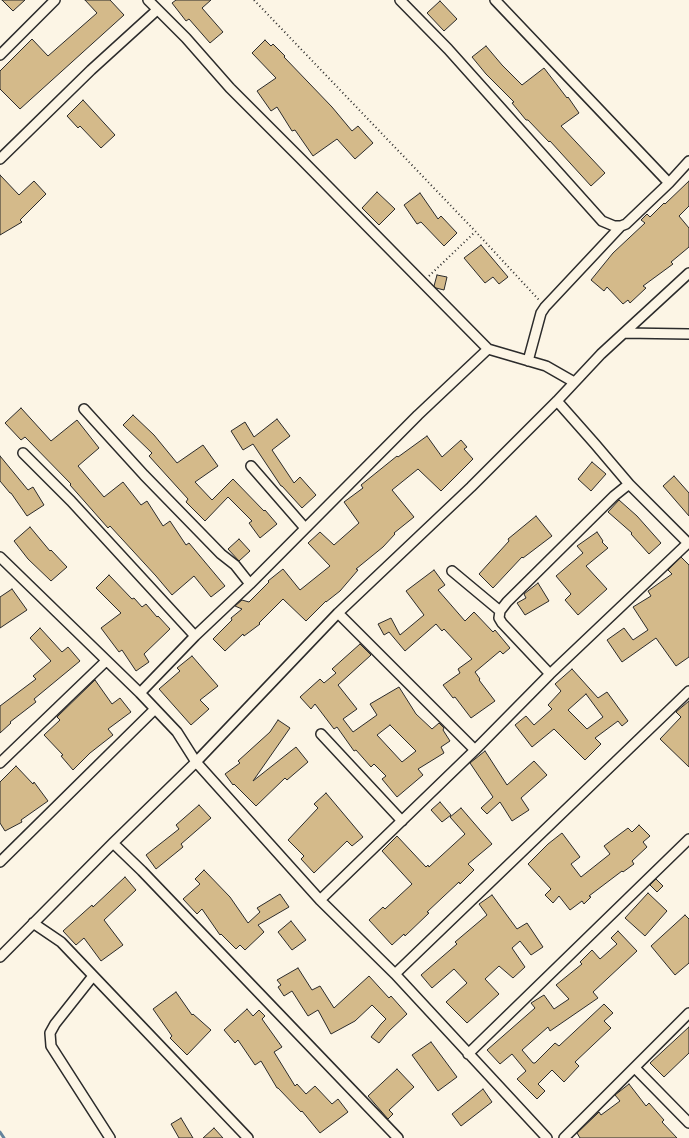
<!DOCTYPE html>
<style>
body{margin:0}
canvas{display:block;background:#fcf5e5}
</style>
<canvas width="689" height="1138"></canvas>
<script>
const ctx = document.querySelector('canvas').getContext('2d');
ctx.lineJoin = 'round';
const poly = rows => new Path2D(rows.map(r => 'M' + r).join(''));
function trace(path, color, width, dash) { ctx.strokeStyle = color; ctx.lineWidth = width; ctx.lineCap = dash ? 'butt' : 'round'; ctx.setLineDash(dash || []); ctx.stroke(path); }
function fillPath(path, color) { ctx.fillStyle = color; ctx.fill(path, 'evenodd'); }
trace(poly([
 [0,1132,4,1138]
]), '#66849d', 3);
const building = poly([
 [2,0,25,0,13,11,2,0],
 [85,0,110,0,124,15,20,109,0,89,0,71,32,39,48,56,97,13,85,0],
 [176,0,211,0,202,8,223,32,210,43,189,19,186,21,172,3,176,0],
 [440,1,457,19,444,31,427,13,440,1],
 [265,40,271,46,273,44,285,56,284,57,332,107,352,131,358,126,373,143,355,159,337,139,313,156,295,130,292,131,277,107,271,111,257,91,276,78,252,53,265,40],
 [486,46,502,65,522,85,544,68,567,98,568,97,579,113,561,126,605,173,591,186,550,141,549,142,528,120,526,120,512,103,514,102,486,74,472,57,486,46],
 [83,100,115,135,101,148,80,126,78,128,67,116,83,100],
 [0,175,19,195,34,181,46,194,20,220,22,222,0,235,0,175],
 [689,181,689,206,679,216,689,228,689,247,671,262,673,264,643,286,646,288,630,303,628,300,623,304,607,287,604,291,591,280,613,253,645,223,641,220,647,214,650,217,664,203,665,204,689,181],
 [377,192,395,209,379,225,362,208,377,192],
 [420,193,438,219,441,216,457,233,444,246,421,222,417,224,404,205,420,193],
 [481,245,508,277,499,284,493,277,485,283,464,258,481,245],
 [437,275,447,277,444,290,436,288,434,286,437,275],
 [21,408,51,441,77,420,99,448,78,466,104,497,123,482,141,505,147,501,163,526,170,521,186,545,189,543,225,586,211,597,194,576,172,595,156,576,110,526,108,528,70,485,71,484,25,437,21,440,5,423,21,408],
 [133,415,154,435,177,463,203,445,218,466,195,482,212,500,233,479,264,511,265,510,277,524,260,538,249,523,252,521,228,497,205,521,186,502,188,499,149,456,152,453,123,425,133,415],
 [277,419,290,436,272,450,294,483,300,477,316,495,302,508,282,486,281,486,253,444,243,450,231,431,245,422,254,437,277,419],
 [427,436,442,457,461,440,467,447,464,449,473,459,441,491,418,469,392,490,414,517,394,533,395,534,383,547,356,569,358,570,340,591,326,602,326,601,306,621,283,599,259,623,260,624,244,636,243,634,225,651,213,639,232,620,231,618,242,609,235,606,242,600,249,602,269,582,268,581,283,569,300,590,330,566,308,543,320,532,334,545,359,523,344,502,363,488,361,485,397,456,398,457,427,436],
 [0,456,28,490,33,487,44,505,27,516,11,493,10,493,0,481,0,456],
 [592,462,606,474,591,491,578,479,592,462],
 [674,476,689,493,689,516,663,486,674,476],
 [619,500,637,516,661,543,649,554,631,534,632,533,608,512,619,500],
 [536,516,552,536,523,558,522,557,493,588,479,574,509,541,508,539,536,516],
 [30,527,50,551,51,550,67,567,51,581,28,559,14,541,30,527],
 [597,532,603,541,602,542,608,548,586,566,607,589,578,615,565,600,571,594,556,576,583,553,577,546,597,532],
 [239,539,250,551,239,561,228,549,239,539],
 [681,557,689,565,689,657,676,666,656,638,622,662,607,640,624,628,633,640,648,630,633,607,651,596,648,591,672,574,668,570,681,557],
 [434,570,445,585,438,590,465,621,474,612,493,632,495,630,510,648,503,654,500,651,475,672,480,679,479,680,495,701,471,718,455,697,453,698,443,685,460,673,458,669,472,659,444,629,442,631,436,624,405,651,389,632,384,635,378,624,391,618,400,635,424,615,406,591,434,570],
 [109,575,132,599,134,598,142,607,146,604,157,617,158,616,170,629,144,654,149,662,136,671,122,650,119,652,101,628,121,613,96,588,109,575],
 [538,583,549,601,525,615,517,603,526,598,524,594,538,583],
 [12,589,27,610,0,628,0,597,12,589],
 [40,628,62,652,68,647,80,661,34,699,36,702,10,722,11,723,0,733,0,706,36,679,33,676,51,661,30,638,40,628],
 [360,644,371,655,338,685,357,709,343,719,353,732,377,715,370,704,399,687,416,714,432,729,439,723,444,728,443,730,450,741,441,747,444,753,418,769,423,775,397,797,382,779,386,776,374,764,371,767,356,750,354,751,337,727,334,729,315,704,311,709,300,697,320,679,324,683,336,673,332,669,360,644],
 [390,725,416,751,402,762,377,735,390,725],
 [192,656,218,686,200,700,209,709,191,725,159,689,180,671,177,668,192,656],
 [572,669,598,698,607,692,628,721,622,726,618,721,595,738,601,744,585,760,554,729,532,747,515,725,526,716,534,725,552,709,548,705,561,691,555,684,572,669],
 [586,694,603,717,587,729,568,710,586,694],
 [95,680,112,704,120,698,131,712,108,729,113,735,90,753,73,770,61,756,63,755,44,735,60,720,57,717,95,680],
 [689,701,689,767,660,739,681,717,676,712,689,701],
 [278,720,290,728,253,781,296,747,308,762,287,780,285,778,256,806,234,784,233,785,225,774,240,763,238,761,270,732,278,720],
 [485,751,507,785,534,761,547,775,521,798,529,810,512,821,500,802,487,814,481,808,493,797,470,763,485,751],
 [16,766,33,784,34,782,48,801,21,820,22,822,5,831,0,823,0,782,16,766],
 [326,793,363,837,352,846,347,841,314,873,301,859,304,856,288,840,318,808,314,804,326,793],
 [440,802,451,815,442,822,431,810,440,802],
 [199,805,211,818,181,844,183,847,156,869,146,855,179,829,176,825,199,805],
 [461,808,492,844,468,864,474,870,460,884,459,882,427,912,429,913,405,936,404,934,392,945,369,920,383,907,385,909,412,884,382,851,397,836,426,867,428,865,429,867,465,834,450,817,461,808],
 [639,825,650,836,643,842,647,847,632,861,634,864,623,872,622,871,589,896,591,897,584,904,582,901,570,910,559,896,553,903,545,895,551,889,528,864,548,844,562,833,580,857,571,864,581,877,610,854,604,846,628,828,632,832,639,825],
 [204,870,230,897,248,923,260,912,257,908,280,894,289,907,258,925,264,932,245,950,240,945,236,949,221,934,220,935,202,909,197,914,183,899,200,884,195,879,204,870],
 [125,877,136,890,104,920,123,945,101,961,84,938,76,945,63,931,92,905,93,907,125,877],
 [656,879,663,886,657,892,650,885,656,879],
 [648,893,667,911,645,936,625,918,648,893],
 [492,895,517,929,527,923,543,947,531,955,520,941,512,948,525,967,513,978,499,966,485,979,499,994,467,1023,446,1002,467,983,454,969,432,988,421,975,457,944,455,942,487,915,479,904,492,895],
 [685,915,689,919,689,963,675,975,651,946,685,915],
 [291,921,306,940,292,950,278,932,291,921],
 [618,931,637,951,593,992,598,998,550,1031,548,1027,522,1050,533,1063,535,1063,555,1043,559,1046,604,1004,613,1013,604,1021,611,1028,575,1062,579,1066,564,1082,552,1070,538,1084,545,1091,537,1099,517,1079,526,1071,512,1054,500,1064,487,1050,535,1008,531,1003,544,995,554,1009,569,999,556,985,582,964,580,962,592,950,600,959,617,944,611,938,618,931],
 [298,968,312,990,320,986,334,1008,369,976,389,998,391,996,407,1014,389,1031,379,1043,371,1037,381,1024,386,1019,372,1005,355,1021,331,1034,318,1010,308,1016,292,991,284,996,278,987,281,985,277,980,298,968],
 [176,992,192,1015,193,1014,211,1030,187,1055,170,1038,172,1036,153,1009,176,992],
 [247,1009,253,1016,259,1010,265,1016,262,1019,282,1047,274,1052,295,1086,297,1084,306,1094,315,1086,332,1104,338,1099,348,1112,320,1133,302,1111,301,1112,278,1088,277,1088,261,1061,255,1065,238,1040,235,1043,224,1030,247,1009],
 [689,1027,689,1053,664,1077,650,1063,689,1027],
 [431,1042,457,1077,438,1091,412,1055,431,1042],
 [397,1069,414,1087,389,1110,393,1114,388,1119,368,1096,397,1069],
 [629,1084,646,1106,649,1103,664,1120,662,1122,677,1138,580,1138,577,1133,597,1114,599,1112,601,1115,620,1101,615,1095,629,1084],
 [483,1089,492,1102,461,1126,452,1114,483,1089],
 [181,1118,193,1138,179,1138,171,1124,181,1118],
 [214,1128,223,1138,203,1138,214,1128]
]);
fillPath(building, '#d4ba8a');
trace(building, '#2b2b2b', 1);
const street = poly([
 [148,0,186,38,230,88,301,159,488,349,546,366,574,382],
 [400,0,448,49,602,221,614,226,621,226,626,224,669,183,689,161],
 [495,0,669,183],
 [0,55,55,0],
 [0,159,91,70,157,10],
 [624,333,689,334],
 [488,349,418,415,250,584,195,636,140,693,177,732,196,762,213,781,320,900,395,974,547,1138],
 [528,361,541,313,545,307,621,226],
 [557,401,595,444,629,484],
 [84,409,144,475,221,554,235,565,250,584],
 [23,453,71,501,195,636],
 [251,466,305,528],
 [0,557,140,693],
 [452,571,500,611],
 [338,613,475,750],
 [550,674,502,623,499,618,500,611,507,602,614,496,629,484,689,544],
 [321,734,402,821],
 [0,763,106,661],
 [113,843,142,871,398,1138],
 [0,862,155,709],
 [320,900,475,750,550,674,688,543],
 [33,923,61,942,248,1138],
 [0,957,113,843,196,762,338,613,471,487,557,401,601,354,689,273],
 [395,974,689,691],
 [93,976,55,1024,50,1033,51,1046,110,1138],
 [468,1054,689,839],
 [635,1068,689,1123],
 [564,1138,689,1013]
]);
trace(street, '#2b2b2b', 12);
trace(poly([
 [254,0,476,232,539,300],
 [429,276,475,232]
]), '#2b2b2b', 2, [1, 3]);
trace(street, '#fcf5e5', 9);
</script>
